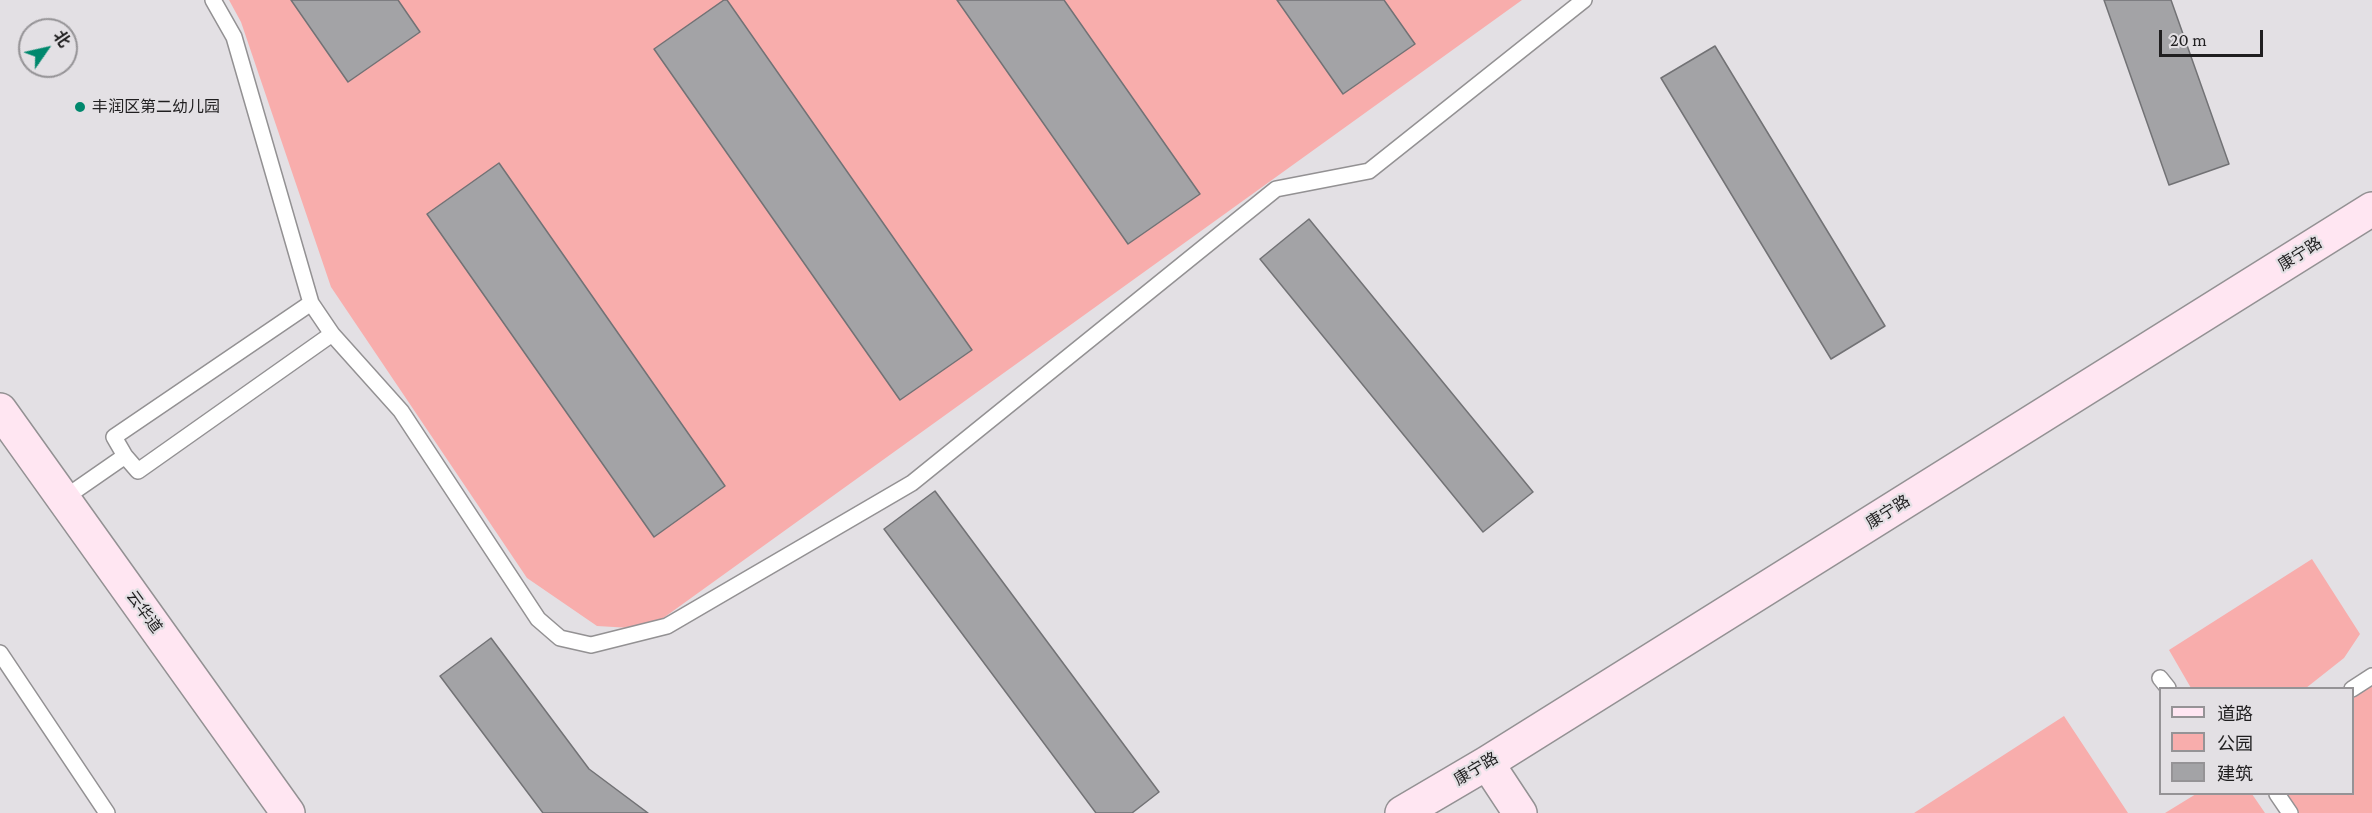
<!DOCTYPE html>
<meta charset="utf-8">
<style>
body{margin:0}
#map{position:relative;width:2372px;height:813px;overflow:hidden;background:#e3e0e4;font-family:"Crimson Pro","Noto Sans SC",serif}
canvas{display:block}
.legend{position:absolute;left:2159px;top:687px;width:195px;height:108px;box-sizing:border-box;background:#e3e0e4;border:2px solid #959396;margin:0;padding:8px 10px;list-style:none;font-size:18px;color:#201f20}
.legend li{display:flex;align-items:center;gap:12px;height:30px}
.legend b{width:30px;border:2px solid #959396}
.north{position:absolute;left:18px;top:18px;width:60px;height:60px;box-sizing:border-box;background:#e3e0e4;border:2px solid #959396;border-radius:50%;rotate:56deg;font-size:16px;font-weight:700;line-height:24px;text-align:center;color:#201f20}
.north::after{content:'';display:block;margin:auto;width:21px;height:27px;background:#00886d;clip-path:polygon(50% 0,100% 100%,50% 72%,0 100%)}
.scale{position:absolute;left:2159px;top:30px;width:104px;height:27px;box-sizing:border-box;border:3px solid #201f20;border-top:0;padding-left:8px;font-size:18px;line-height:21px;white-space:nowrap;color:#201f20;-webkit-text-stroke:4px #e3e0e4;paint-order:stroke}
</style>
<div id="map">
<canvas width="2372" height="813"></canvas>
<ul class="legend">
<li><b style="height:8px;background:#ffe6f2"></b>道路</li>
<li><b style="height:16px;background:#f8adac"></b>公园</li>
<li><b style="height:16px;background:#a3a3a6"></b>建筑</li>
</ul>
<div class="north">北</div>
<div class="scale">20 m</div>
</div>
<script>
const ctx = document.querySelector('canvas').getContext('2d');
ctx.lineJoin = 'round';
function fillPath(path, color) { ctx.fillStyle = color; ctx.fill(path, 'evenodd'); }
const poly = rows => new Path2D(rows.map(r => 'M' + r).join(''));
function trace(path, color, width, dash) { ctx.strokeStyle = color; ctx.lineWidth = width; ctx.lineCap = dash ? 'butt' : 'round'; ctx.setLineDash(dash || []); ctx.stroke(path); }
function label(font, color, halo, rows, align = 'center') {
  ctx.font = font + ' "Crimson Pro","Noto Sans SC",serif'; ctx.lineWidth = 4.5; ctx.setLineDash([]); ctx.textBaseline = 'middle'; ctx.strokeStyle = halo; ctx.fillStyle = color; for (const [text, x, y, turn = 0] of rows) {
    ctx.save(); ctx.translate(x, y); ctx.rotate((+turn || 0) * Math.PI / 180); ctx.textAlign = isNaN(turn) ? turn : align; if (halo) ctx.strokeText(text, 0, 0); ctx.fillText(text, 0, 0); ctx.restore();
  }
}
fillPath(poly([
 [229,0,1522,0,648,629,597,626,527,578,331,287,241,22],
 [2312,559,2360,634,2344,658,2306,688,2191,688,2169,650],
 [2372,669,2372,813,2297,813,2284,794,2352,794,2352,688],
 [2064,716,2128,813,1914,813],
 [2196,794,2252,794,2265,813,2165,813]
]), '#f8adac');
const building = poly([
 [291,0,398,0,420,32,348,82,291,0],
 [724,0,727,0,972,350,900,400,654,49,724,0],
 [957,0,1064,0,1200,194,1128,244,957,0],
 [1277,0,1384,0,1415,44,1343,94,1277,0],
 [2104,0,2171,0,2229,164,2169,185,2104,0],
 [1715,46,1885,326,1831,359,1661,78,1715,46],
 [499,163,725,486,654,537,427,214,499,163],
 [1309,219,1533,492,1483,532,1260,259,1309,219],
 [935,491,1159,792,1132,813,1096,813,884,529,935,491],
 [491,638,589,769,648,813,543,813,440,676,491,638]
]);
fillPath(building, '#a3a3a6');
trace(building, '#727275', 1.5);
const lane = poly([
 [213,0,234,37,311,303,332,334,401,411,538,619,560,638,591,645,667,626,912,483,1276,189,1369,171,1584,0],
 [311,303,114,437,125,456,138,471,332,334],
 [63,499,125,456],
 [0,653,107,813],
 [2160,678,2168,688],
 [2352,689,2372,676],
 [2277,794,2290,813]
]);
const secondary = poly([
 [0,410,288,813],
 [1487,763,1520,813],
 [1402,813,1487,763,2372,209]
]);
trace(lane, '#939193', 18);
trace(secondary, '#939193', 36);
trace(lane, '#fff', 15);
trace(secondary, '#ffe6f2', 33);
for (const [x, y, r, color] of [
 [80,107,6,"#00886d"]
]) { const dot = new Path2D(); dot.arc(x, y, r, 0, 2 * Math.PI); ctx.fillStyle = color; ctx.fill(dot); trace(dot, '#e3e0e4', 2); }
label('16px', '#201f20', '#e3e0e4', [
 ["丰润区第二幼儿园",92,107]
], 'left');
label('16px', '#201f20', '#e3e0e4', [
 ["康宁路",2300,254,-32],
 ["康宁路",1888,512,-32],
 ["云华道",144,612,54],
 ["康宁路",1476,769,-31]
]);
</script>
